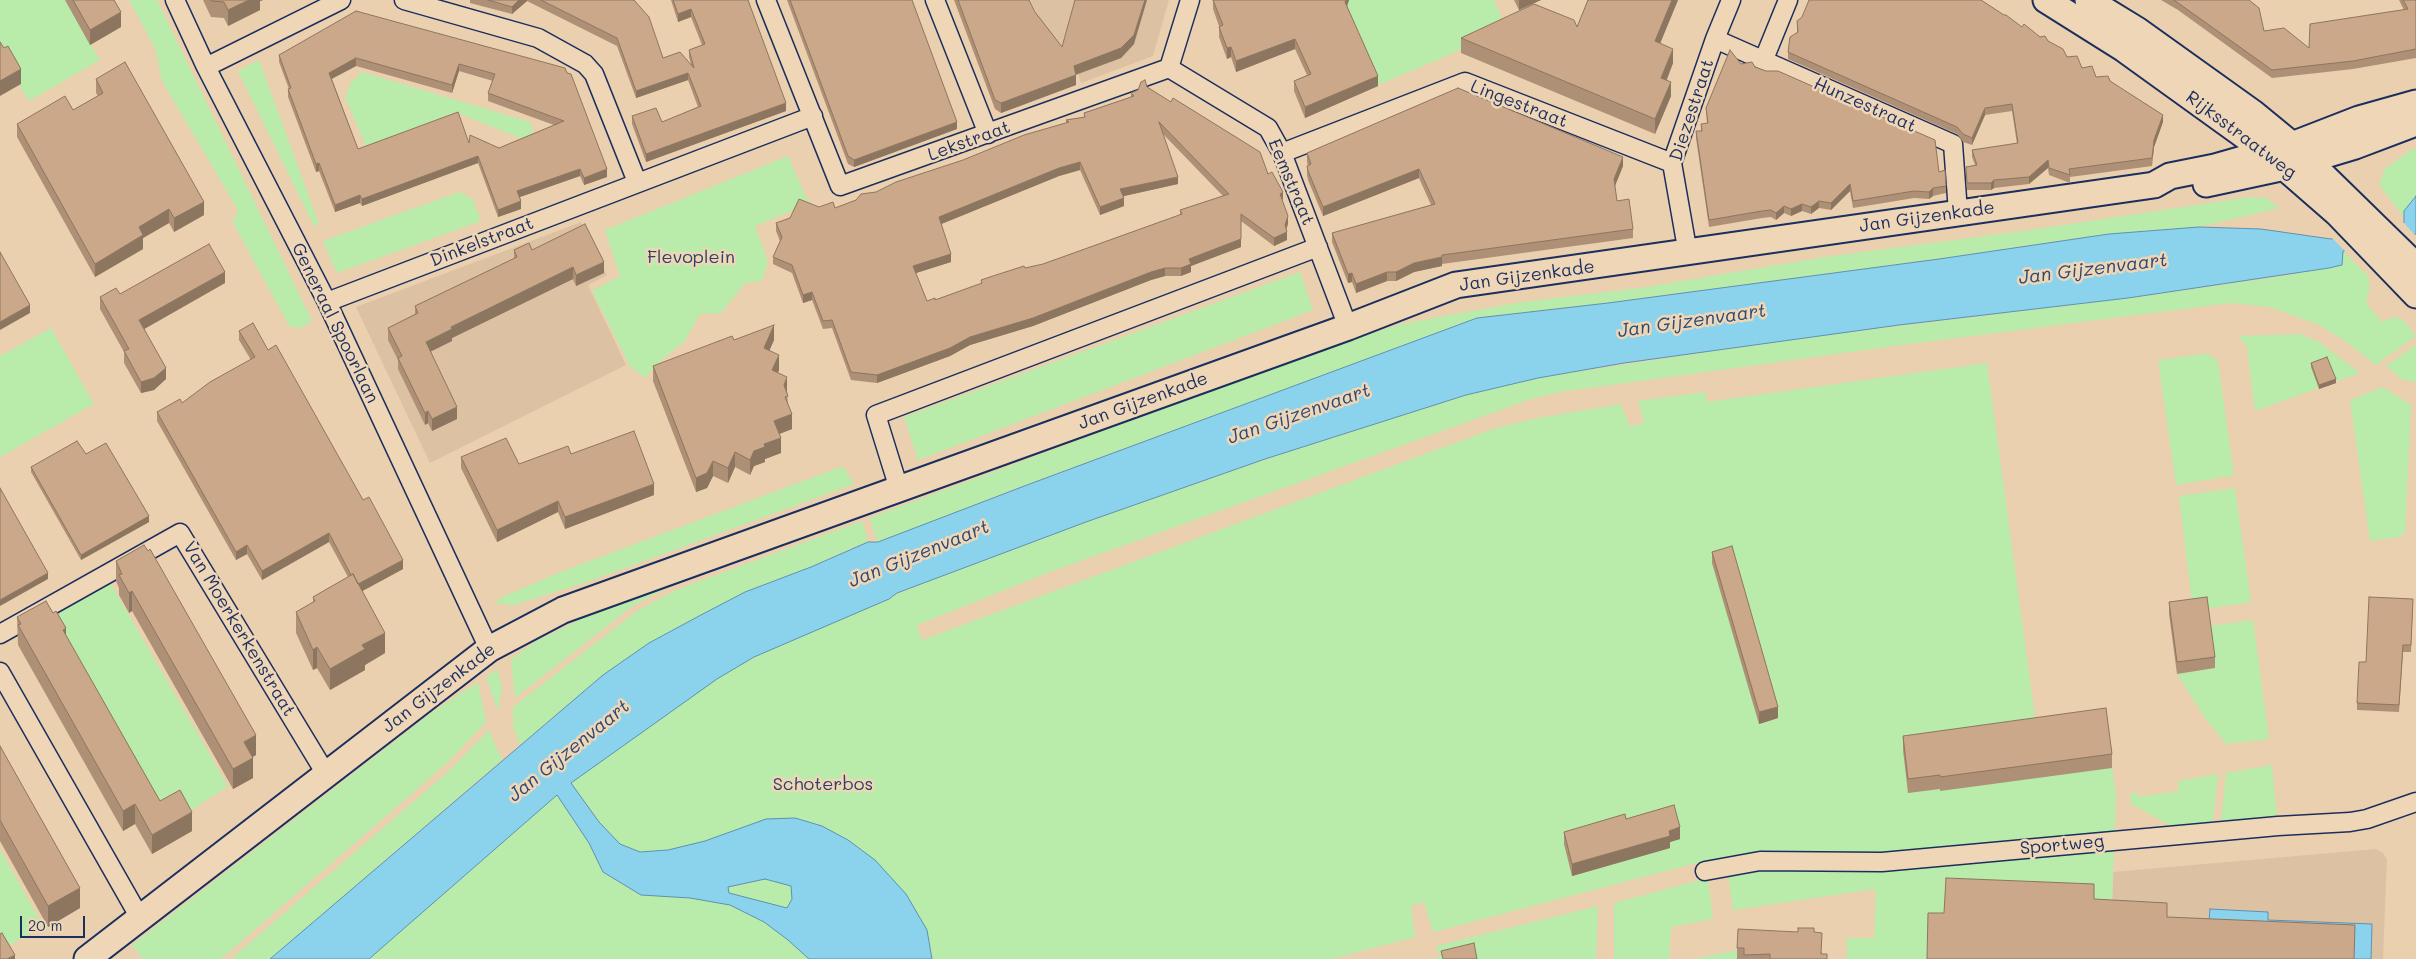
<!DOCTYPE html>
<style>
body{margin:0}
#map{position:relative;width:2416px;height:959px;overflow:hidden;background:#ebd0af;font-family:Mali,sans-serif}
canvas{display:block}
.scale{position:absolute;left:20px;top:916px;width:65px;height:22px;box-sizing:border-box;border:2px solid #1b2f5e;border-top:0;padding-left:6px;font-size:15px;line-height:18px;white-space:nowrap;color:#1b2f5e;-webkit-text-stroke:4px #efd6b7;paint-order:stroke}
</style>
<div id="map">
<canvas width="2416" height="959"></canvas>
<div class="scale">20 m</div>
</div>
<script>
const ctx = document.querySelector('canvas').getContext('2d');
ctx.lineJoin = 'round';
function fillPath(path, color) { ctx.fillStyle = color; ctx.fill(path, 'evenodd'); }
const poly = rows => new Path2D(rows.map(r => 'M' + r).join(''));
function trace(path, color, width, dash) { ctx.strokeStyle = color; ctx.lineWidth = width; ctx.lineCap = dash ? 'butt' : 'round'; ctx.setLineDash(dash || []); ctx.stroke(path); }
function label(font, color, halo, rows, align = 'center') {
  ctx.font = font + ' Mali,sans-serif'; ctx.lineWidth = 5; ctx.setLineDash([]); ctx.textBaseline = 'middle'; ctx.strokeStyle = halo; ctx.fillStyle = color; for (const [text, x, y, turn = 0] of rows) {
    ctx.save(); ctx.translate(x, y); ctx.rotate((+turn || 0) * Math.PI / 180); ctx.textAlign = isNaN(turn) ? turn : align; if (halo) ctx.strokeText(text, 0, 0); ctx.fillText(text, 0, 0); ctx.restore();
  }
}
fillPath(poly([
 [1030,0,1169,0,1153,56,1081,83,1072,58,1045,28],
 [581,222,607,275,588,285,626,365,430,463,356,307],
 [2376,849,2383,853,2387,859,2383,959,2104,959,2112,906,2113,872]
]), '#ddc1a3');
fillPath(poly([
 [0,0,65,0,100,60,29,101,0,53],
 [129,0,157,0,312,321,301,328,290,327,233,223,238,210,162,81,156,50],
 [1339,0,1494,0,1507,30,1369,89],
 [259,60,319,224,314,226,238,71],
 [362,72,530,122,534,137,520,138,455,112,367,148,345,97,351,82],
 [2416,149,2416,196,2414,197,2405,218,2379,185,2385,169,2411,150],
 [788,156,809,204,755,226,768,262,762,281,745,283,721,313,700,314,685,341,662,360,645,378,630,366,592,291,620,276,605,230],
 [459,192,472,198,481,221,337,273,323,241],
 [2249,197,2267,198,2279,208,2199,227,2109,234,1939,259,1608,303,1477,318,1027,485,878,542,869,518,1340,343,1401,324,1522,302,1640,288,1825,257,2037,229],
 [2343,251,2368,276,2370,288,2366,303,2382,322,2395,317,2403,320,2416,336,2376,365,2345,341,2319,325,2270,307,2230,303,1902,345,1560,392,1531,399,1050,572,917,625,922,640,1425,454,1496,428,1538,418,1621,404,1630,427,1644,422,1638,401,1705,392,1707,402,1987,363,2037,732,2106,722,2116,796,2112,907,2104,959,1847,959,1847,938,1874,938,1876,889,1733,910,1728,874,1759,852,1704,861,1433,932,1424,902,1411,906,1415,937,1331,959,318,959,672,668,904,591,1086,522,1265,459,1466,395,1538,378,1776,341,2128,298,2283,276,2341,265],
 [1300,272,1313,310,918,460,904,417],
 [51,328,94,404,0,457,0,356],
 [2300,334,2319,342,2360,373,2255,411,2247,347,2238,336],
 [2416,345,2416,382,2413,382,2402,379,2386,366],
 [2203,354,2211,355,2218,362,2234,475,2176,485,2158,360],
 [2383,387,2411,405,2405,532,2400,537,2370,541,2350,400],
 [843,466,854,484,587,582,514,605,495,603,500,598,563,571],
 [2235,488,2251,602,2193,611,2179,496],
 [875,509,673,585,634,605,515,698,511,659,536,641,581,619,672,583],
 [862,521,868,541,811,567,745,592,649,643,603,675,520,745,513,726,513,707,637,611,676,590],
 [111,584,228,786,180,818,160,822,46,620],
 [2253,620,2269,739,2226,744,2205,718,2177,674,2215,668,2209,626],
 [497,669,502,688,498,711,486,677],
 [478,682,486,722,446,764,221,959,143,959,132,945,431,713],
 [489,730,502,760,270,959,231,959,450,770],
 [2272,765,2277,817,2221,822,2226,773],
 [2218,774,2213,823,2173,827,2131,804,2130,794,2138,793,2139,797,2179,791,2178,781],
 [0,849,43,926,0,951],
 [1708,878,1713,919,1671,927,1669,959,1614,959,1614,903],
 [1598,906,1596,959,1433,959,1440,957,1436,946],
 [1738,950,1737,959,1692,959]
]), '#b9ebab');
const water = poly([
 [2416,196,2416,234,2343,251,2342,265,2329,268,2128,298,1899,325,1624,363,1538,378,1466,395,1265,459,1086,522,897,593,889,599,754,657,717,679,571,783,599,822,620,844,640,852,668,850,705,841,766,819,795,818,822,826,848,840,875,860,906,894,927,930,932,959,809,959,788,940,764,922,730,905,690,898,641,895,603,872,589,843,557,795,369,959,270,959,603,675,649,643,699,616,745,592,811,567,868,542,878,542,1027,485,1477,318,1608,303,1939,259,2109,234,2199,227,2261,229,2331,239,2404,223,2404,211,2416,196],
 [765,879,791,886,792,899,787,908,729,893,728,887,765,879],
 [2210,909,2268,912,2268,920,2372,924,2371,959,2354,959,2208,932,2210,909]
]);
fillPath(water, '#8bd3ec');
trace(water, '#5e91b3', 1);
fillPath(poly([
 [2402,221,2416,236,2347,253,2331,237]
]), '#ebd0af');
const street = poly([
 [175,0,206,67,327,302,489,649],
 [404,0,538,38,585,64,594,74,637,182],
 [766,0,840,186,1169,68],
 [935,0,988,134],
 [1715,39,1953,144,1958,212],
 [1764,59,1788,0],
 [206,67,341,0],
 [1169,68,1268,128,1282,153,1348,327],
 [1169,68,1190,0],
 [1282,153,1465,82,1672,163],
 [1688,254,1672,163,1715,39,1731,0],
 [327,302,813,116],
 [899,489,876,415,1318,247],
 [0,634,180,533,326,774],
 [0,672,140,918],
 [1705,871,1760,861,1882,862,2278,826,2350,822,2367,819,2416,802]
]);
const secondary = poly([
 [2046,0,2124,49,2267,152,2337,213,2416,295],
 [2088,0,2137,30,2253,113,2292,145,2416,266],
 [2206,184,2285,167,2355,146,2416,123],
 [87,959,489,649,563,610,1348,327,1456,285,2154,185,2170,176,2215,167,2292,145,2359,119,2416,103]
]);
trace(street, '#1b2f5e', 21);
trace(secondary, '#1b2f5e', 29);
trace(street, '#efd6b7', 18);
trace(secondary, '#efd6b7', 25);
fillPath(poly([
 [65,0,114,0,121,27,90,45],
 [203,0,263,0,260,1,260,10,228,26,224,18,211,17],
 [470,0,634,0,663,58,691,64,689,57,689,50,702,45,691,17,678,22,671,0,748,0,786,111,646,162,632,124,632,116,662,122,698,107,688,80,636,98,617,46,527,1,512,14,470,3],
 [787,0,912,0,957,129,854,167,848,164],
 [954,0,1029,0,1035,12,1062,47,1134,44,1121,58,1076,75,1076,85,1001,113,995,109],
 [1213,0,1349,0,1347,6,1378,86,1305,118,1294,91,1294,81,1307,75,1295,49,1236,72,1231,57,1227,59,1219,37,1219,26,1213,9],
 [1514,0,1541,0,1519,10],
 [1588,0,1678,0,1660,43,1673,63,1667,80,1671,96,1655,134,1461,53,1461,38,1577,27],
 [2161,0,2249,0,2264,31,2309,48,2404,10,2399,0,2416,0,2416,58,2353,69,2272,78,2178,10],
 [1797,21,2022,27,2048,41,2082,68,2096,77,2110,81,2163,122,2154,147,2152,166,2070,177,2070,183,2049,175,2048,168,2029,184,1994,188,1991,190,1967,190,1966,167,1975,165,1972,157,1972,150,2017,144,2012,111,1985,115,1972,145,1963,142,1957,134,1788,59,1788,52,1797,32],
 [279,55,565,68,607,177,584,185,580,176,520,197,521,209,498,217,478,163,362,206,360,203,335,212,319,171,316,172,288,97,288,89,289,89,279,62],
 [356,66,452,93,459,71,493,81,488,93,488,101,554,125,499,148,469,143,358,149,332,79],
 [1741,64,1755,67,1939,172,1946,186,1946,193,1933,196,1929,199,1914,198,1853,208,1850,191,1831,210,1819,208,1811,214,1802,211,1791,216,1784,213,1776,220,1771,217,1762,218,1709,227,1696,138,1696,131,1701,131,1701,124,1707,124,1706,108],
 [96,79,204,215,174,232,169,223,143,238,143,249,95,277,17,137,17,124,73,110,98,96,96,93],
 [1147,87,1268,174,1283,199,1282,200,1288,224,1286,229,1287,240,1274,246,1241,221,1241,247,1191,266,1191,272,1181,276,1165,276,1151,280,1033,326,970,345,950,356,877,383,851,380,832,328,823,329,812,300,803,303,792,273,773,264,773,257,780,241,776,231,776,223,819,207,835,208,963,160,1066,123,1066,120,1084,117,1084,113,1131,97,1131,93],
 [1163,134,1223,196,1180,210,1180,215,1043,264,981,280,981,284,935,300,927,301,916,273,951,262,941,224,1059,176,1080,170,1100,215,1124,206,1123,196,1178,184],
 [1307,153,1623,166,1615,186,1617,201,1633,229,1633,238,1442,264,1442,266,1414,272,1396,281,1387,281,1356,293,1352,282,1348,283,1332,242,1332,233,1431,205,1419,178,1323,216,1308,180,1307,175,1307,166,1308,166,1307,162],
 [514,250,532,250,604,273,576,286,573,279,452,338,452,341,430,351,457,419,432,431,428,423,425,425,398,369,398,360,388,340,388,328,415,314,415,306,514,259],
 [225,283,144,329,166,379,154,390,141,393,124,363,124,352,100,309,100,297],
 [239,331,268,350,403,569,362,591,385,653,365,665,365,670,330,690,317,668,313,670,296,633,296,612,313,602,313,597,348,577,329,542,262,580,247,554,236,560,157,421,157,412,182,403,251,360,239,340],
 [734,340,774,340,769,351,779,370,778,372,787,392,787,393,788,404,792,429,779,434,781,453,765,459,765,462,754,466,750,475,735,467,728,483,713,476,707,488,696,492,653,381,653,366],
 [2311,363,2336,383,2319,389,2311,367],
 [86,454,149,522,81,560,31,472,31,467],
 [571,454,654,495,565,529,558,512,497,542,461,468,461,457,519,464],
 [1712,552,1778,718,1759,724,1712,563],
 [116,561,256,755,252,757,253,778,233,789,132,611,129,613,119,595,119,588,116,581],
 [2413,599,2411,652,2403,652,2399,712,2357,710,2357,703,2366,662],
 [2169,602,2215,657,2215,668,2177,674,2169,614],
 [17,617,66,636,160,801,192,831,152,854,135,824,123,831,18,645],
 [1903,736,2112,754,2112,768,1940,791,1940,789,1908,793,1903,750],
 [0,746,80,908,48,927,0,841],
 [1626,819,1680,839,1670,842,1670,848,1572,876,1564,844,1564,832],
 [1814,932,1822,954,1827,959,1737,959,1737,948]
]), '#ae9076');
fillPath(poly([
 [249,0,263,0,260,1,260,10,228,26,228,10],
 [519,0,527,0,527,1,512,14,512,7],
 [1145,0,1147,0,1134,44,1121,58,1074,75,1074,66],
 [1346,0,1349,0,1345,12,1345,2],
 [1519,0,1541,0,1519,10],
 [1672,0,1678,0,1655,56,1655,41],
 [691,9,691,17,678,22,678,14],
 [121,12,121,27,90,45,90,30],
 [1295,39,1295,49,1236,72,1236,61],
 [1231,47,1231,57,1227,59,1227,48],
 [1673,49,1673,63,1661,93,1661,78],
 [356,58,356,66,329,80,329,73],
 [459,64,459,71,452,93,452,85],
 [21,69,21,84,0,96,0,81],
 [688,73,688,80,636,98,636,91],
 [1076,75,1076,85,1001,113,1001,103],
 [1378,76,1378,86,1305,118,1305,107],
 [1671,82,1671,96,1655,134,1655,119],
 [786,103,786,111,646,162,646,154],
 [1985,108,1985,115,1972,145,1972,138],
 [2163,115,2163,122,2154,147,2152,166,2154,140],
 [957,122,957,129,854,167,854,160],
 [478,156,478,163,362,206,362,199],
 [1623,157,1623,166,1614,188,1614,179],
 [2048,160,2048,168,2029,184,2029,177],
 [1080,162,1080,170,1059,176,939,225,939,217,1059,168],
 [319,163,319,171,316,172,316,164],
 [580,169,580,176,517,198,517,191],
 [607,169,607,177,584,185,584,178],
 [1419,169,1419,178,1323,216,1323,207],
 [1178,177,1178,184,1120,197,1120,189],
 [1994,180,1994,188,1991,190,1991,183],
 [1850,184,1850,191,1831,210,1831,203],
 [1933,188,1933,196,1929,199,1929,192],
 [1283,192,1283,199,1280,201,1280,194],
 [360,195,360,203,335,212,335,205],
 [1124,198,1124,206,1100,215,1100,207],
 [521,201,521,209,498,217,498,210],
 [1819,201,1819,208,1811,214,1811,207],
 [204,202,204,215,174,232,174,218],
 [1802,204,1802,211,1791,216,1791,209],
 [1784,206,1784,213,1776,220,1776,213],
 [169,209,169,223,143,238,143,249,95,277,95,264,139,227],
 [1241,214,1241,247,1191,266,1191,272,1181,276,1181,268,1189,259],
 [1288,216,1288,224,1285,233,1285,225],
 [1287,232,1287,240,1274,246,1274,238],
 [951,254,951,262,913,274,913,266],
 [1442,257,1442,266,1414,272,1396,281,1396,272,1414,263],
 [604,262,604,273,576,286,576,275],
 [573,267,573,279,452,338,452,341,426,354,426,342,451,327],
 [1165,268,1165,276,1151,280,1033,326,970,345,950,356,877,383,877,375,970,337,1151,272],
 [225,272,225,283,139,332,139,320],
 [1387,272,1387,281,1356,293,1356,284],
 [1352,273,1352,282,1348,283,1348,274],
 [812,292,812,300,803,303,803,295],
 [30,305,30,313,0,330,0,322],
 [774,325,774,340,764,363,764,348],
 [779,355,779,370,772,385,772,370],
 [166,368,166,379,154,390,141,393,141,382],
 [787,377,787,392,784,400,784,385],
 [2336,379,2336,383,2319,389,2319,385],
 [457,407,457,419,432,431,432,419],
 [428,411,428,423,425,425,425,413],
 [792,414,792,429,774,436,774,421],
 [781,438,781,453,765,459,765,462,754,466,750,475,750,460,754,451,764,444],
 [735,452,735,467,728,483,728,468],
 [713,461,713,476,707,488,696,492,696,478],
 [654,484,654,495,565,529,565,517],
 [558,501,558,512,497,542,497,530],
 [149,516,149,522,81,560,81,555],
 [329,533,329,542,262,580,262,571],
 [247,545,247,554,236,560,236,552],
 [403,560,403,569,357,594,357,585],
 [48,573,48,579,0,606,0,600],
 [132,591,132,611,129,613,129,593],
 [66,628,66,648,63,630],
 [385,633,385,653,365,665,365,670,330,690,330,669,362,645],
 [317,647,317,668,313,670,313,650],
 [1778,707,1778,718,1759,724,1759,712],
 [256,735,256,755,244,762,244,742],
 [253,758,253,778,233,789,233,769],
 [135,804,135,824,123,831,123,811],
 [192,812,192,831,152,854,152,835],
 [1680,827,1680,839,1670,842,1670,848,1572,876,1572,864],
 [80,888,80,908,48,927,48,906],
 [15,955,15,959,7,959]
]), '#8d7660');
const building = poly([
 [73,0,114,0,121,12,90,30,73,0],
 [211,0,249,0,228,10,224,2,211,1,211,0],
 [488,0,519,0,512,7,488,0],
 [541,0,634,0,649,17,663,58,680,52,694,68,689,50,705,44,691,9,678,14,673,0,748,0,786,103,646,154,632,116,656,108,662,122,701,106,688,73,636,91,617,38,541,0],
 [790,0,912,0,957,122,854,160,848,156,790,0],
 [958,0,1029,0,1035,12,1062,47,1075,0,1145,0,1134,35,1121,48,1074,66,1076,75,1001,103,995,100,958,0],
 [1213,0,1346,0,1345,2,1378,76,1305,107,1294,81,1311,74,1295,39,1236,61,1231,47,1227,48,1219,27,1223,25,1213,0],
 [1588,0,1672,0,1655,41,1673,49,1661,78,1671,82,1655,119,1461,38,1534,4,1574,20,1577,27,1588,0],
 [1809,0,1981,0,2004,15,2006,15,2022,27,2024,24,2040,37,2045,36,2048,41,2063,49,2067,57,2077,56,2082,68,2092,66,2096,77,2108,76,2110,81,2163,115,2154,140,2152,158,2069,169,2070,175,2049,168,2048,160,2029,177,1994,180,1991,183,1967,183,1966,167,1977,165,1972,150,2018,143,2012,104,1985,108,1972,138,1963,134,1957,127,1788,52,1790,37,1798,32,1797,21,1802,17,1809,0],
 [2174,0,2249,0,2259,8,2264,31,2284,28,2309,48,2310,24,2408,9,2403,0,2416,0,2416,49,2353,61,2272,70,2174,0],
 [356,11,565,68,567,73,571,74,607,169,584,178,580,169,517,191,521,201,498,210,478,156,362,199,360,195,335,205,319,163,316,164,288,89,291,88,279,55,356,11],
 [356,58,452,85,459,64,495,74,488,93,564,121,499,148,470,135,469,143,458,112,358,149,329,73,356,58],
 [0,42,4,48,8,46,21,69,0,81,0,42],
 [1730,50,1741,64,1752,62,1755,67,1766,71,1778,71,1935,140,1939,172,1945,170,1946,186,1933,188,1929,192,1914,191,1853,201,1850,184,1831,203,1819,201,1811,207,1802,204,1791,209,1784,206,1776,213,1771,210,1762,211,1709,220,1696,131,1702,131,1701,124,1708,123,1706,108,1730,50],
 [125,62,204,202,174,218,169,209,139,227,143,235,95,264,17,124,65,96,73,110,103,93,96,79,125,62],
 [1145,80,1147,87,1171,102,1173,98,1260,152,1268,174,1272,172,1283,192,1280,194,1288,216,1285,225,1287,232,1274,238,1241,214,1241,239,1189,259,1191,264,1181,268,1165,268,1151,272,1033,318,970,337,950,348,877,375,851,372,832,320,823,321,812,292,803,295,792,265,773,257,782,237,776,223,790,218,799,199,819,207,833,202,835,208,856,200,861,194,876,192,896,182,963,160,1024,135,1069,122,1066,120,1085,117,1084,113,1134,96,1131,93,1138,90,1141,82,1145,80],
 [1159,122,1229,194,1180,210,1182,214,1043,264,1025,268,1024,266,996,275,981,280,982,283,935,300,935,298,927,301,913,266,951,254,939,217,1059,168,1080,162,1100,207,1124,198,1120,189,1178,177,1159,122],
 [1458,88,1623,157,1614,179,1617,201,1629,199,1633,229,1442,255,1442,257,1414,263,1396,272,1387,272,1356,284,1352,273,1348,274,1332,233,1435,204,1419,169,1323,207,1308,171,1307,166,1311,164,1307,153,1458,88],
 [585,224,604,262,576,275,573,267,451,327,452,329,426,342,457,407,432,419,428,411,425,413,398,358,402,356,388,328,418,313,415,306,517,257,514,250,529,243,532,250,585,224],
 [209,244,225,272,139,320,166,368,154,378,141,382,124,351,129,349,100,297,116,288,120,294,209,244],
 [0,252,30,305,0,322,0,252],
 [253,323,268,350,276,345,363,500,369,497,403,560,358,584,353,574,351,575,329,533,262,571,247,545,236,552,157,412,180,399,182,403,210,382,255,357,239,331,253,323],
 [774,325,764,348,779,355,772,370,787,377,784,385,788,396,785,397,792,414,774,421,781,438,764,444,765,447,754,451,750,460,735,452,728,468,713,461,707,473,696,478,653,366,732,336,734,340,774,325],
 [2327,357,2336,379,2319,385,2311,363,2327,357],
 [634,431,654,484,565,517,558,501,497,530,461,457,506,438,519,464,568,446,571,454,634,431],
 [77,441,86,454,106,443,149,516,81,555,31,467,77,441],
 [0,488,48,573,0,600,0,488],
 [144,545,148,551,150,549,256,735,244,742,253,758,233,769,132,591,129,593,119,575,122,574,116,561,144,545],
 [1732,546,1778,707,1759,712,1712,552,1732,546],
 [353,574,385,633,362,645,365,649,330,669,317,647,313,650,296,612,315,601,313,597,353,574],
 [2207,597,2215,657,2177,662,2169,602,2207,597],
 [2369,597,2413,599,2411,645,2403,645,2399,705,2357,703,2359,662,2366,662,2369,597],
 [46,601,53,613,56,611,66,628,63,630,160,801,180,790,192,812,152,835,135,804,123,811,18,625,21,624,17,617,46,601],
 [2106,708,2112,754,1940,777,1940,775,1908,779,1903,736,2106,708],
 [0,746,80,888,48,906,0,820,0,746],
 [1674,805,1680,827,1669,831,1670,836,1572,864,1564,832,1625,814,1626,819,1674,805],
 [1946,878,2094,884,2094,899,2167,903,2167,917,2355,925,2354,959,1927,959,1928,913,1944,913,1946,878],
 [1798,928,1814,928,1814,932,1822,933,1821,954,1827,954,1827,959,1770,959,1770,954,1744,955,1744,948,1737,948,1738,929,1798,932,1798,928],
 [2,933,15,955,7,959,0,959,0,934,2,933],
 [1474,943,1477,959,1443,959,1441,951,1474,943]
]);
fillPath(building, '#caa889');
trace(building, '#8d7660', 1);
label('18px', '#1b2f5e', '#efd6b7', [
 ["Lingestraat",1519,104,21],
 ["Hunzestraat",1865,105,24],
 ["Diezestraat",1692,110,-72],
 ["Rijksstraatweg",2241,135,37],
 ["Lekstraat",969,141,-20],
 ["Eemstraat",1291,182,67],
 ["Jan Gijzenkade",1927,217,-8],
 ["Dinkelstraat",482,242,-21],
 ["Jan Gijzenkade",1527,276,-8],
 ["Generaal Spoorlaan",335,323,64],
 ["Jan Gijzenkade",1143,401,-20],
 ["Van Moerkerkenstraat",239,629,59],
 ["Jan Gijzenkade",439,688,-37],
 ["Sportweg",2062,845,-5]
]);
label('18px', '#2b4266', '#efd6b7', [
 ["Flevoplein",691,257],
 ["Schoterbos",823,784]
]);
label('italic 19px', '#2c4873', '#efd6b7', [
 ["Jan Gijzenvaart",2093,269,-7],
 ["Jan Gijzenvaart",1692,321,-8],
 ["Jan Gijzenvaart",1299,414,-19],
 ["Jan Gijzenvaart",919,554,-22],
 ["Jan Gijzenvaart",569,751,-39]
]);
</script>
